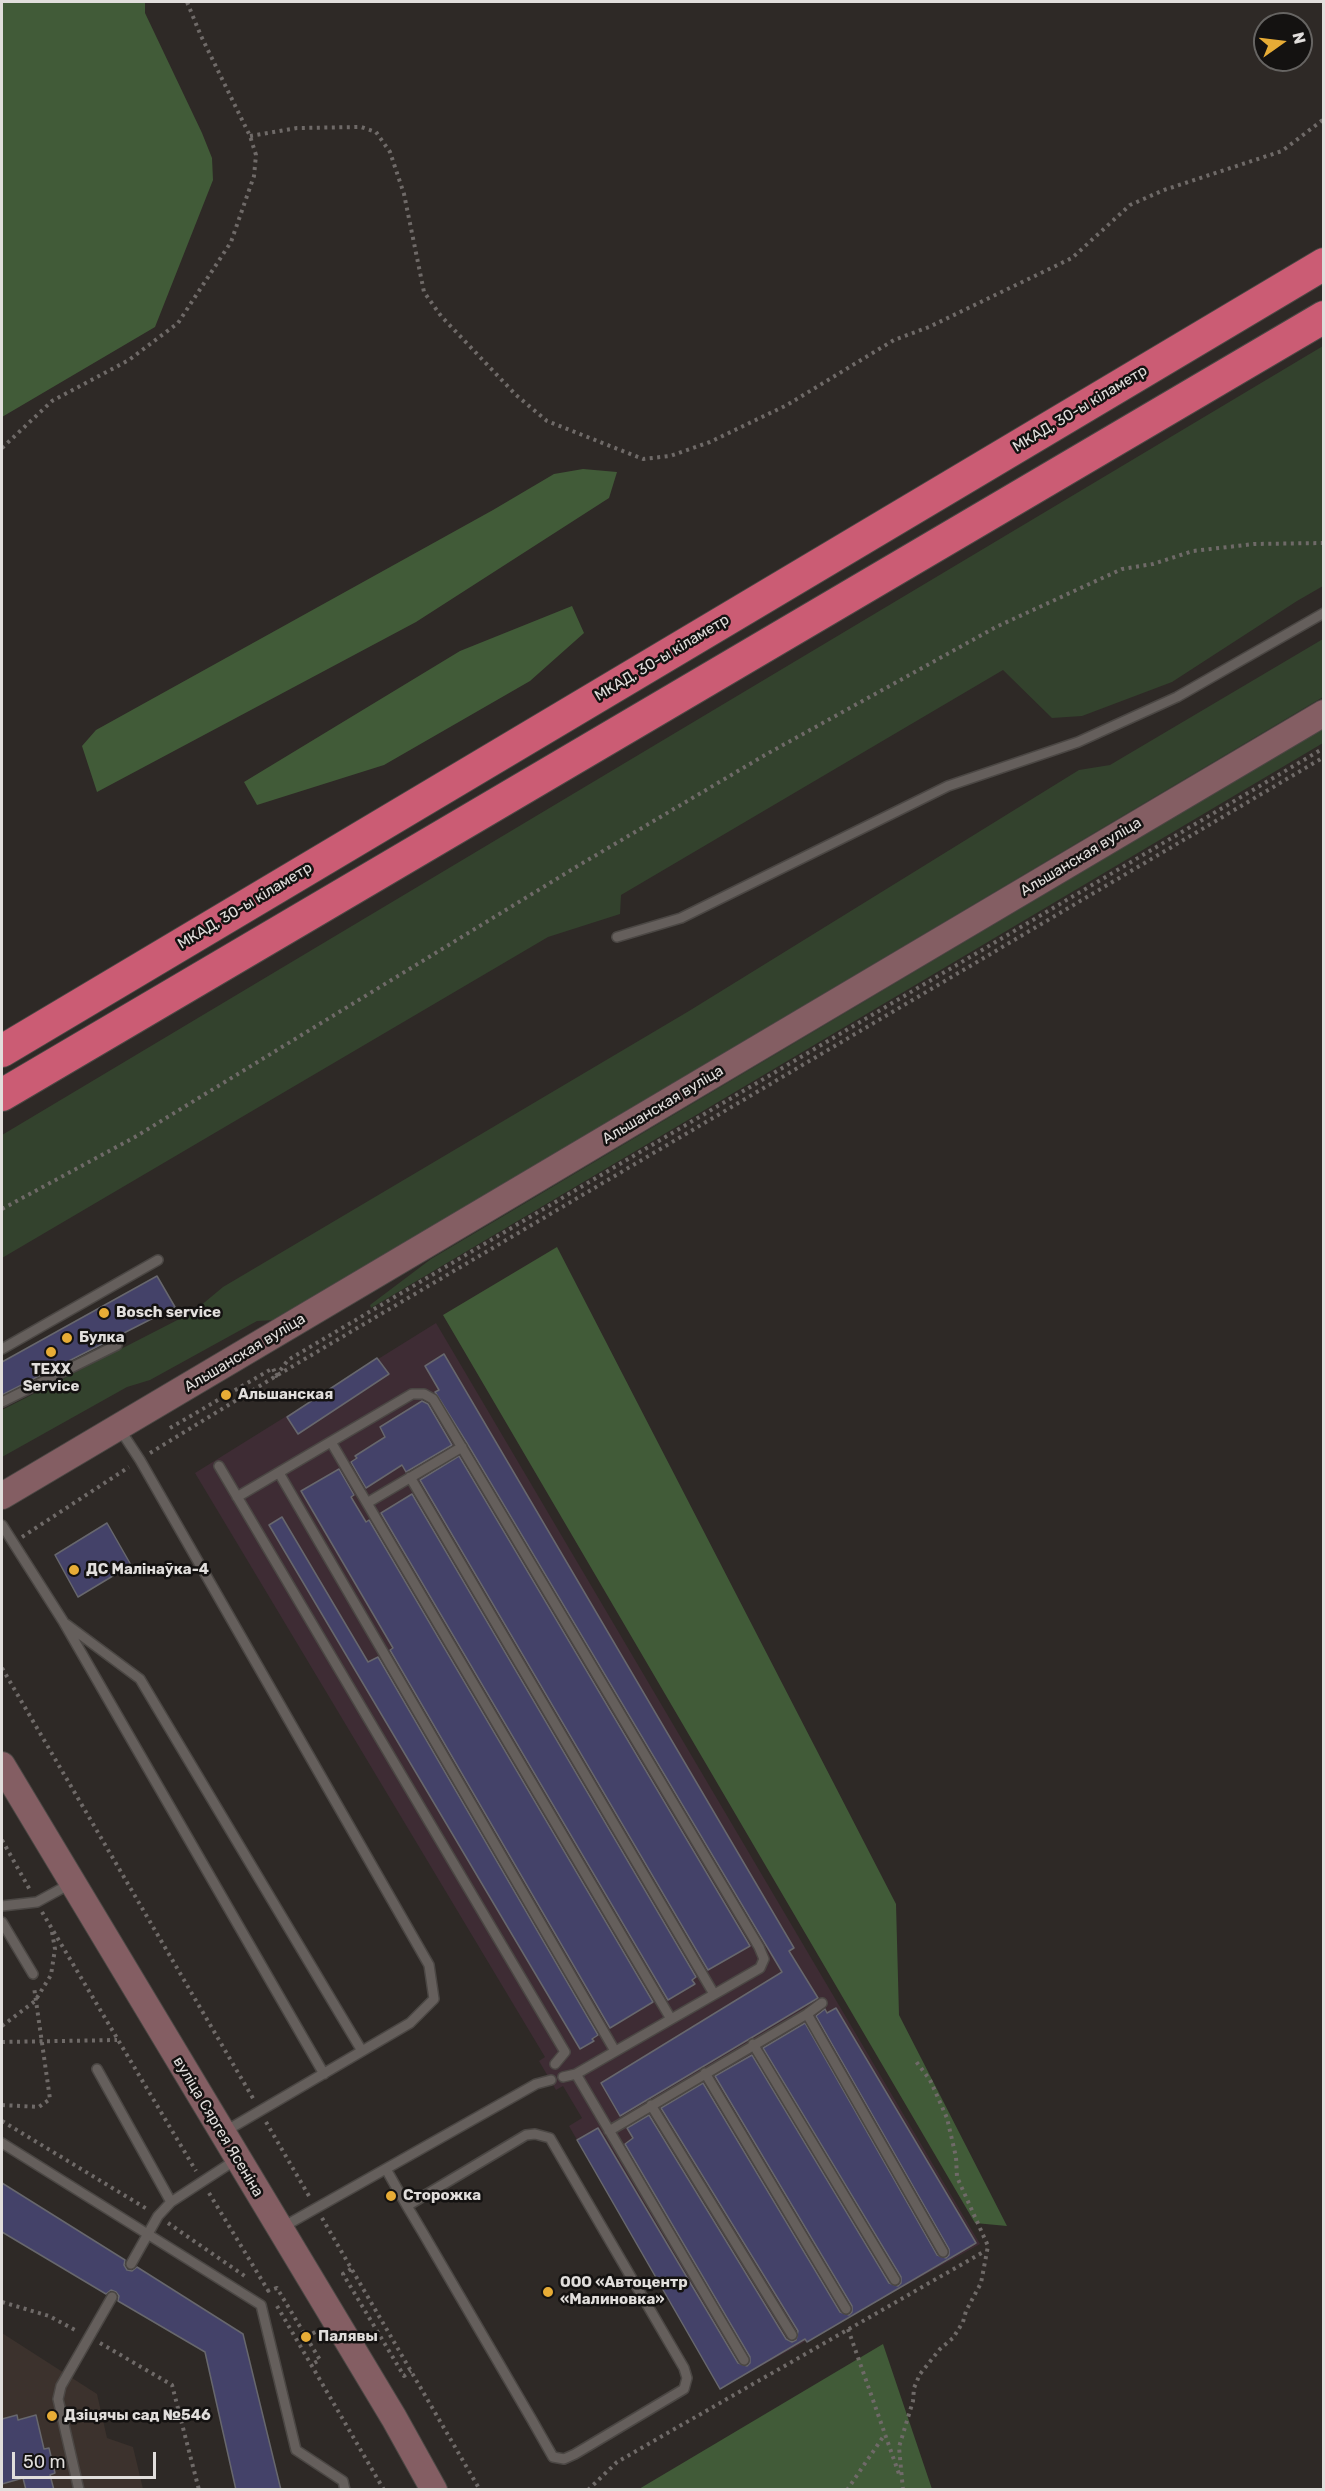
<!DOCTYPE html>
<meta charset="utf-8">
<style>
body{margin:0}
#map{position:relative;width:1325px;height:2491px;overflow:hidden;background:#2e2926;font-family:Rubik,sans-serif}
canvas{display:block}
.frame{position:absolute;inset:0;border:3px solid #e1dedc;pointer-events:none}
.north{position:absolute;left:1253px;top:12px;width:60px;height:60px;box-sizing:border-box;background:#141211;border:2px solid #666462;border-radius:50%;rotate:76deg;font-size:16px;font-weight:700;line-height:24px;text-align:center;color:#e1dedc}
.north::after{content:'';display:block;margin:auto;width:21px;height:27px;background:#e7ac36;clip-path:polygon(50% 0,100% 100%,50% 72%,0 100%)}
.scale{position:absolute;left:12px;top:2452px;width:144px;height:27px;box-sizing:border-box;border:3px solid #e1dedc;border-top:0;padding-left:8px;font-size:18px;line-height:21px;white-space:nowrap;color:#e1dedc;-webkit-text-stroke:4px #141211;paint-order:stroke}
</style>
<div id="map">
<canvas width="1325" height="2491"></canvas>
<div class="frame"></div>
<div class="north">N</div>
<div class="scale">50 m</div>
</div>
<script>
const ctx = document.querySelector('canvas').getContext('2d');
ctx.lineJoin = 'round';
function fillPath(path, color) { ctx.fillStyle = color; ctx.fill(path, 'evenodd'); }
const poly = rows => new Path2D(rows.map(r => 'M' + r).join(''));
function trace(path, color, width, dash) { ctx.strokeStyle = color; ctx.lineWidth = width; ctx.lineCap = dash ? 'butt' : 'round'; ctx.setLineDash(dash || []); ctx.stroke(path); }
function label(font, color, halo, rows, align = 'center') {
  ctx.font = font + ' Rubik,sans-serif'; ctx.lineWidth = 5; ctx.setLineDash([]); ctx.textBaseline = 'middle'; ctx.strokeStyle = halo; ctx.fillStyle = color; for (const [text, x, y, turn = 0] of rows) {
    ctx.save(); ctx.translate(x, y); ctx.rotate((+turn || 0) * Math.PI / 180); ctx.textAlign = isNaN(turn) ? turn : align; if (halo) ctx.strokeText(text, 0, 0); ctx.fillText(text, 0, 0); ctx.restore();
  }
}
fillPath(poly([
 [2,2333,97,2394,107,2438,133,2447,143,2489,2,2489]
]), '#3c322d');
fillPath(poly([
 [436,1323,980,2244,720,2389,569,2126,582,2118,563,2086,556,2090,539,2061,545,2057,195,1473]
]), '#3e2c34');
fillPath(poly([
 [1323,346,1323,586,1297,601,1172,682,1082,716,1052,718,1003,670,621,895,620,914,548,937,2,1258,2,1135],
 [1323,639,1323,697,274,1320,257,1321,150,1380,127,1387,2,1457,2,1410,193,1312,223,1287,689,1011,1079,770,1110,765],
 [1323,729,1323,743,371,1308,370,1305,431,1259]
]), '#33422d');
fillPath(poly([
 [2,2,145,2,145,13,202,133,212,158,213,180,155,327,2,417],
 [583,469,617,472,609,498,416,622,97,792,82,746,96,730,493,510,554,474],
 [572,606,584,633,530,681,384,765,257,805,244,782,460,651],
 [557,1247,896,1904,899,2015,1007,2226,975,2223,443,1315],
 [883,2344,932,2489,639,2489]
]), '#415b38');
const building = poly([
 [157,1276,175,1307,2,1395,2,1362,157,1276],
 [444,1354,794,1948,789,1951,818,1998,620,2116,601,2083,782,1972,467,1443,435,1392,439,1390,425,1366,444,1354],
 [377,1358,389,1374,298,1434,287,1417,377,1358],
 [422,1401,428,1404,452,1445,406,1472,402,1465,366,1488,351,1462,357,1458,355,1456,385,1437,380,1427,422,1401],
 [459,1456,750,1946,708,1970,420,1480,459,1456],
 [339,1469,354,1495,351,1497,366,1522,369,1520,653,2002,610,2028,390,1650,393,1648,301,1491,339,1469],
 [412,1494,696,1977,692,1980,695,1984,668,2000,381,1513,412,1494],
 [282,1517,368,1662,378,1657,598,2035,592,2039,594,2041,580,2049,269,1525,282,1517],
 [107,1523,131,1565,78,1597,55,1555,107,1523],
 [836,2008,976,2243,807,2342,805,2339,720,2389,577,2140,598,2128,738,2363,747,2366,750,2363,750,2357,625,2144,633,2138,627,2128,649,2115,786,2339,792,2342,796,2340,798,2331,661,2108,703,2083,840,2312,849,2315,852,2312,852,2306,715,2076,752,2055,889,2283,898,2286,901,2283,901,2277,763,2048,805,2023,937,2255,946,2258,949,2255,949,2249,816,2016,825,2009,827,2013,836,2008],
 [2,2183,125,2260,124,2265,127,2270,132,2271,137,2267,243,2334,281,2490,236,2490,205,2352,118,2301,119,2296,116,2292,111,2290,106,2294,2,2232,2,2183],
 [17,2415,18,2420,36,2415,44,2449,49,2448,55,2473,50,2475,54,2490,26,2490,23,2478,2,2484,2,2419,17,2415]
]);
fillPath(building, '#444269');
trace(building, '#67676d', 1.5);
const lane = poly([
 [617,937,681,918,948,786,1078,742,1177,697,1324,613],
 [2,1349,158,1260],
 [2,1402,117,1345],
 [119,1428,140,1460,429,1965,434,1999,410,2023,224,2132],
 [331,1442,671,2019],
 [219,1466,565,2052,555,2064],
 [279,1473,615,2051],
 [410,1477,714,1994],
 [237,1497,412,1394,424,1394,433,1399,759,1947,764,1959,760,1968,576,2074],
 [367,1503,462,1447],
 [2,1525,63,1621,324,2074],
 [66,1624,140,1679,362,2051],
 [2,1906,37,1902,70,1884],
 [2,1922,33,1974],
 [807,2014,943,2252],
 [753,2044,895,2280],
 [97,2069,171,2202],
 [705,2073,846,2309],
 [563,2077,576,2074,744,2360],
 [651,2105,792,2335],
 [609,2131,807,2014,822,2003],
 [2,2143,261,2305,296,2450,343,2481,345,2490],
 [386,2169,395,2185,407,2206,423,2233,532,2420,553,2457,564,2459,575,2454,684,2389,687,2378,684,2368,550,2138,535,2134,526,2135,407,2206],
 [281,2228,536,2084,551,2080],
 [131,2264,158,2216,171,2202,237,2159],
 [79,2490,58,2399,61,2386,112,2297]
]);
const secondary = poly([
 [2,1496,1324,713],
 [2,1765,394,2418,434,2490]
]);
const highway = poly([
 [2,1051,1324,264],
 [2,1095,1324,317]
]);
trace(lane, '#4b4744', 12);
trace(secondary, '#4b4744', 28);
trace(highway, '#4b4744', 34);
trace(poly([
 [250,136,297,128,361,127,376,132,390,152,404,194,424,292,441,316,516,395,547,421,643,459,670,456,710,442,787,405,894,340,929,327,1072,258,1130,205,1164,190,1282,151,1324,119],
 [2,448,52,401,129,360,178,323,231,242,254,176,256,155,250,136,201,36,187,2],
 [2,1209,135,1137,576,867,765,755,996,627,1122,569,1153,564,1193,551,1254,544,1324,543],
 [170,1428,273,1368,276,1376,288,1360,1324,748],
 [150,1453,276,1376,1324,757],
 [22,1537,129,1467],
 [2,1668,254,2100],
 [2,1840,30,1890],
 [42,1912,196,2171],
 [2,2026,35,2001,51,1975,55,1949,52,1932],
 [2,2042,117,2040],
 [2,2105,39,2107,50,2099,34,1987],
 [2,2121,147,2209],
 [266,2122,309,2196],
 [209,2193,269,2292],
 [322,2218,480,2490],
 [168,2223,246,2277],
 [351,2269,343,2274,404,2376,411,2371],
 [267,2291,277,2288,320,2360,312,2364],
 [2,2302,49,2316,77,2331],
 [277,2306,384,2490],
 [848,2329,899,2474],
 [306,2337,319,2330],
 [100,2343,172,2385,199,2490],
 [588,2490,617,2462,985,2251],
 [847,2490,885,2434],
 [903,2490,899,2447,913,2401,914,2388,920,2374,940,2349,953,2338,963,2322,966,2311,981,2283,988,2246,957,2177,956,2157,947,2118,930,2080,915,2060]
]), '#6f6a68', 4, [3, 4.5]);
trace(lane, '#655f5c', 9);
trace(secondary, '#845e63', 26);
trace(highway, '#cb5c74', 32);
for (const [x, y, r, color] of [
 [104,1313,6,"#e7ac36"],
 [67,1338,6,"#e7ac36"],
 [51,1352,6,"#e7ac36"],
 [226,1395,6,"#e7ac36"],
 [74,1570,6,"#e7ac36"],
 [391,2196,6,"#e7ac36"],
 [548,2292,6,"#e7ac36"],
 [306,2337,6,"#e7ac36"],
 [52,2416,6,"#e7ac36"]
]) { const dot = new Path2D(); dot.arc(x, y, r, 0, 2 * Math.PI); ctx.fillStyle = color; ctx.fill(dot); trace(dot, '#141211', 2); }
label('15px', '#e1dedc', '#141211', [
 ["МКАД, 30-ы кіламетр",1080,409,-31],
 ["МКАД, 30-ы кіламетр",662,658,-31],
 ["Альшанская вуліца",1081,857,-31],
 ["МКАД, 30-ы кіламетр",245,906,-31],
 ["Альшанская вуліца",663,1105,-31],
 ["Альшанская вуліца",245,1353,-31],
 ["вуліца Сяргея Ясеніна",218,2127,59]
]);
label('bold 15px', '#e1dedc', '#141211', [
 ["Bosch service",116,1313],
 ["Булка",79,1338],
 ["TEXX",51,1370,"center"],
 ["Service",51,1387,"center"],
 ["Альшанская",238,1395],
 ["ДС Малінаўка-4",86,1570],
 ["Сторожка",403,2196],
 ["ООО «Автоцентр",560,2283],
 ["«Малиновка»",560,2300],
 ["Палявы",318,2337],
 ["Дзіцячы сад №546",64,2416]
], 'left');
</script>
